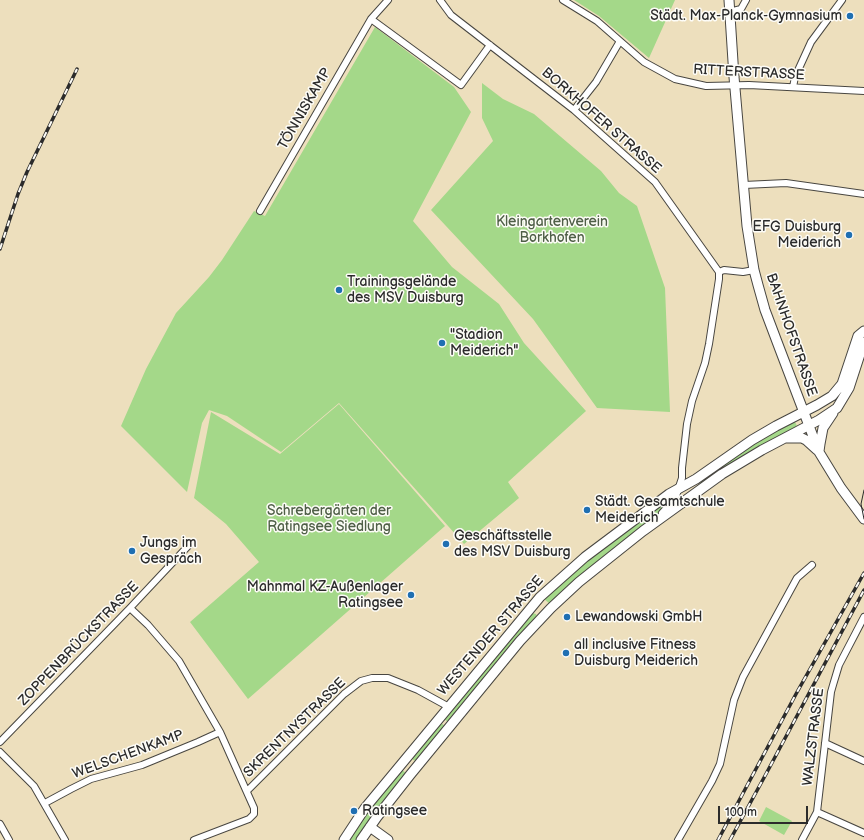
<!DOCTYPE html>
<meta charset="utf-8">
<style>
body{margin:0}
#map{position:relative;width:864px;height:840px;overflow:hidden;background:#eddfbd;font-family:"Balsamiq Sans",sans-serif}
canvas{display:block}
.scale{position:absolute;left:718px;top:806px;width:90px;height:18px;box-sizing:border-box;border:2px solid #2b2b2b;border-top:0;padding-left:5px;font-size:12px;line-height:14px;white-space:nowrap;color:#2b2b2b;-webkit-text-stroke:3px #fdfcf7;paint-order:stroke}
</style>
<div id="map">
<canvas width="864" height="840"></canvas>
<div class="scale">100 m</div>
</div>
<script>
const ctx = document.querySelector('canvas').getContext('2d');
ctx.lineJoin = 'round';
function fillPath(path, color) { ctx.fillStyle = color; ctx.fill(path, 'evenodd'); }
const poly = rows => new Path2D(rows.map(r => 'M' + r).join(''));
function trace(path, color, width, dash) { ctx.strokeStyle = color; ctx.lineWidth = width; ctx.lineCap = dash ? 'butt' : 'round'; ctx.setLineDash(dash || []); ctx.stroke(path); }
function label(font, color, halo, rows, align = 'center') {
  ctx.font = font + ' "Balsamiq Sans",sans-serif'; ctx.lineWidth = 3; ctx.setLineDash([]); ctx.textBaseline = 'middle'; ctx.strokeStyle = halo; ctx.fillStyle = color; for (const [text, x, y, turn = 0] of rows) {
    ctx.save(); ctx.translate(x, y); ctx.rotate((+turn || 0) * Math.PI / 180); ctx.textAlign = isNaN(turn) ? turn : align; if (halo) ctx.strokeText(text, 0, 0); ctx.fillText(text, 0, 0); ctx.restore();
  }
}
fillPath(poly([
 [574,0,675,0,649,58,599,16],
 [375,27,454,87,471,112,413,221,452,267,499,304,524,343,586,411,508,482,519,498,464,544,339,403,281,452,227,416,209,410,202,423,187,492,121,426,146,369,176,313,209,277,222,260,254,211,265,216],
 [482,83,503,99,534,114,601,171,619,193,637,206,665,288,670,412,597,408,533,319,431,210,493,141,482,118],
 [339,404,445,526,248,699,190,622,259,562,226,524,194,498,211,412,280,454],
 [794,420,797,426,771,441,702,485,699,481,738,453],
 [662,503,665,507,663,510,600,559,551,605,543,598,573,572],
 [532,613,536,614,537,617,449,723,443,718],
 [440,722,446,727,416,761,413,760,412,757],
 [400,768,408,775,358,840,348,840],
 [766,807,792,821,784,835,759,821]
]), '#a4d889');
const minor = poly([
 [440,0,451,15,574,110,655,182,719,272],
 [563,0,597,21,644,62,675,79,706,86,749,85,864,91],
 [729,12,741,9,746,0],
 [371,19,461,85,490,45],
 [793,87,795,77,811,42,842,0],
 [574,110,596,82,620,41],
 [744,185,786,183,864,194],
 [260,211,371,19,388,0],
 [719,272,724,270,743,272,754,270],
 [662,513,672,502,676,496,682,478,682,468,687,424,692,401,705,363,709,344,719,279,719,272],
 [130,608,148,625,179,661,220,732,254,808,254,814,249,819,194,840],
 [0,742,130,608,190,544],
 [825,743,864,761],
 [0,752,34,786,65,840],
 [247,791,344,694,361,681,372,678,388,678,418,690,449,707],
 [45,803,71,789,91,779,142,765,198,742,220,732],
 [817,812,864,833],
 [0,824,9,840],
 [678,840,712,781,720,764,734,700,743,677,797,578,812,565],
 [802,840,817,812,831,692,833,685,839,665,864,617]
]);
const secondary = poly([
 [729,0,734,77,747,226,754,270,758,285,765,310,779,347,819,452,841,488,864,519],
 [788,438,802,438,806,440,817,450],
 [819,451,820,444,823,428,833,413],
 [370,827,388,840],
 [344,840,365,808,540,597,585,557,669,494,696,479,752,440,776,426,817,405,832,396,842,384,858,336,864,331],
 [361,840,377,817,410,775,520,641,551,608,579,582,643,531,722,474,762,450,819,420,837,408,849,388,864,342]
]);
trace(minor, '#484641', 8);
trace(secondary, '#484641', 11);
trace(minor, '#fff', 6);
trace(secondary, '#fff', 9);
trace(poly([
 [864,490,861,504,864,519]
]), '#2b2b2b', 1);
const rail = poly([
 [0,249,18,194,27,172,77,69],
 [718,840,796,694,864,573],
 [730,840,766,774,864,590]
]);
trace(rail, '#2b2b2b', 3.5);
trace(rail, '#fdfcf7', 2, [6]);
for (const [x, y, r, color] of [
 [850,16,4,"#1f6fb2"],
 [849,235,4,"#1f6fb2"],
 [339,290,4,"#1f6fb2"],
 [442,343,4,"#1f6fb2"],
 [587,510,4,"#1f6fb2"],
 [446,544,4,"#1f6fb2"],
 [132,551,4,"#1f6fb2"],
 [411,595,4,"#1f6fb2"],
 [567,617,4,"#1f6fb2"],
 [566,653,4,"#1f6fb2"],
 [354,811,4,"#1f6fb2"]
]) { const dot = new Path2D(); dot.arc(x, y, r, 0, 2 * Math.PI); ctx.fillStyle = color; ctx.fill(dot); trace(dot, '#fdfcf7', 1.5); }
label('14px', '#2b2b2b', '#fdfcf7', [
 ["Städt. Max-Planck-Gymnasium",842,16,"right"],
 ["EFG Duisburg",841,227,"right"],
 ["Meiderich",841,243,"right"],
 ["Trainingsgelände",347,282],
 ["des MSV Duisburg",347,298],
 ["\"Stadion",450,335],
 ["Meiderich\"",450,351],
 ["Städt. Gesamtschule",595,502],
 ["Meiderich",595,518],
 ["Geschäftsstelle",454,536],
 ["des MSV Duisburg",454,552],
 ["Jungs im",140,543],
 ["Gespräch",140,559],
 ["Mahnmal KZ-Außenlager",403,587,"right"],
 ["Ratingsee",403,603,"right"],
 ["Lewandowski GmbH",575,617],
 ["all inclusive Fitness",574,645],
 ["Duisburg Meiderich",574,661],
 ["Ratingsee",362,811]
], 'left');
label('14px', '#2b2b2b', '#fdfcf7', [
 ["RITTERSTRASSE",749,73,3],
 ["TÖNNISKAMP",305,109,-60],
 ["BORKHOFER STRASSE",601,121,41],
 ["BAHNHOFSTRASSE",791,335,71],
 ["WESTENDER STRASSE",491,636,-49],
 ["ZOPPENBRÜCKSTRASSE",79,644,-46],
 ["SKRENTNYSTRASSE",295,728,-44],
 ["WALZSTRASSE",814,737,-83],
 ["WELSCHENKAMP",128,755,-20]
]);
label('14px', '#4f5f47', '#fdfcf7', [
 ["Kleingartenverein",552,222],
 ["Borkhofen",552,238],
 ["Schrebergärten der",329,511],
 ["Ratingsee Siedlung",329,527]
]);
</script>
